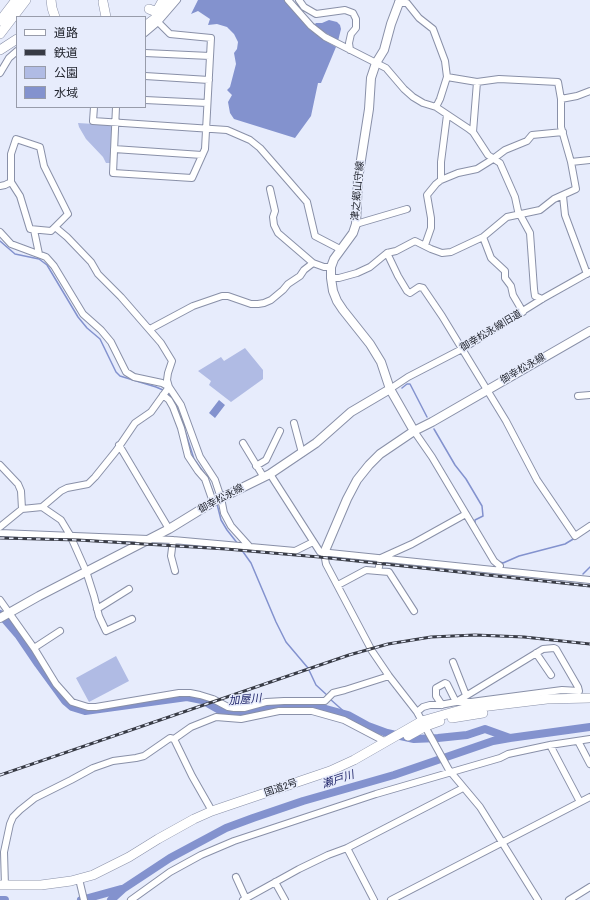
<!DOCTYPE html>
<meta charset="utf-8">
<style>
body{margin:0}
#map{position:relative;width:590px;height:900px;overflow:hidden;background:#e7ecfc;font-family:"Archivo Narrow","Noto Sans JP",sans-serif}
canvas{display:block}
.legend{position:absolute;left:16px;top:16px;width:130px;height:92px;box-sizing:border-box;background:#e7ecfc;border:1px solid #989caa;margin:0;padding:5px 7px;list-style:none;font-size:12px;color:#22252e}
.legend li{display:flex;align-items:center;gap:8px;height:20px}
.legend b{width:20px;border:1px solid #989caa}
</style>
<div id="map">
<canvas width="590" height="900"></canvas>
<ul class="legend">
<li><b style="height:5px;background:#fff"></b>道路</li>
<li><b style="height:5px;background:#383b45"></b>鉄道</li>
<li><b style="height:11px;background:#b0bbe4"></b>公園</li>
<li><b style="height:11px;background:#8392ce"></b>水域</li>
</ul>
</div>
<script>
const ctx = document.querySelector('canvas').getContext('2d');
ctx.lineJoin = 'round';
function fillPath(path, color) { ctx.fillStyle = color; ctx.fill(path, 'evenodd'); }
const poly = rows => new Path2D(rows.map(r => 'M' + r).join(''));
function trace(path, color, width, dash) { ctx.strokeStyle = color; ctx.lineWidth = width; ctx.lineCap = dash ? 'butt' : 'round'; ctx.setLineDash(dash || []); ctx.stroke(path); }
function label(font, color, halo, rows, align = 'center') {
  ctx.font = font + ' "Archivo Narrow","Noto Sans JP",sans-serif'; ctx.lineWidth = 3; ctx.setLineDash([]); ctx.textBaseline = 'middle'; ctx.strokeStyle = halo; ctx.fillStyle = color; for (const [text, x, y, turn = 0] of rows) {
    ctx.save(); ctx.translate(x, y); ctx.rotate((+turn || 0) * Math.PI / 180); ctx.textAlign = isNaN(turn) ? turn : align; if (halo) ctx.strokeText(text, 0, 0); ctx.fillText(text, 0, 0); ctx.restore();
  }
}
fillPath(poly([
 [78,123,110,125,113,129,110,163,106,163,103,157,86,139,79,127],
 [245,348,263,370,263,379,231,402,209,385,211,381,198,371,221,357,224,361],
 [116,656,129,681,89,702,76,678]
]), '#b0bbe4');
fillPath(poly([
 [198,0,285,0,309,29,322,39,336,47,321,83,318,83,311,116,295,138,234,119,230,113,228,102,232,95,227,90,230,87,236,64,234,53,237,49,238,42,234,34,227,27,217,24,208,25,210,19,198,11,191,14],
 [329,20,337,22,340,25,341,29,338,41,314,25,316,23,322,23],
 [219,400,225,405,215,418,209,413]
]), '#8392ce');
trace(poly([
 [0,241,15,254,39,259,47,265,78,317,87,328,100,339,116,372,120,376,156,387,163,390],
 [402,388,407,384,410,384,427,417],
 [166,393,171,396,176,405,180,417],
 [434,429,455,465,466,479,482,506,483,516,475,520,475,525],
 [185,431,194,459,204,473],
 [208,479,215,498],
 [217,504,221,520,227,530,238,544],
 [241,549,251,563,276,622,286,642,308,668,316,685,328,696],
 [500,562,503,563,519,556,565,544,575,538],
 [583,574,590,567],
 [330,699,348,715]
]), '#8392ce', 1.5);
trace(poly([
 [0,614,19,636,38,664,65,701,72,707,85,711,187,697,202,700,223,712,233,713,283,707,299,706,326,709,348,715,368,726,387,733,414,739,438,738,467,735,485,729,510,738],
 [0,900,5,900],
 [81,900,121,889],
 [111,900,123,889,170,858,226,828,253,818,303,801,394,775,493,741,510,738,590,727]
]), '#8392ce', 8);
const minor = poly([
 [288,0,311,26,325,37,386,68,404,89,413,97,423,103,436,107,469,129,473,132,488,155,500,163,515,197,518,211,530,233,534,289,535,296,542,299],
 [299,0,304,7,316,14,345,10,353,13,356,19,356,28,351,34,349,43,350,50],
 [398,3,407,3,419,18,433,29,445,61,447,77,477,82],
 [145,33,158,22,177,0],
 [145,53,210,56],
 [0,73,9,58,17,51],
 [145,76,209,80],
 [561,99,577,96,590,91],
 [145,100,207,103],
 [94,107,93,121,227,130,250,140,260,148,307,202,315,236,340,249],
 [116,107,113,173,192,178,205,149,211,38,170,34,158,22],
 [436,107,440,99,447,77],
 [114,149,202,155],
 [571,162,590,160],
 [441,180,441,162,447,115],
 [11,182,11,154,16,139,40,147,44,166,68,214,55,227],
 [0,186,5,185,11,182,20,196,30,229,51,231,55,227,67,237,91,262,98,274,121,297,161,343,172,361,168,373,167,380,169,387,181,405,200,457,215,480,221,498,224,513,231,526,249,546],
 [270,189,275,211,273,217,274,225,278,233,313,263],
 [563,196,565,215,587,274],
 [356,224,407,209],
 [34,230,39,254],
 [0,232,11,244,46,257,54,266,83,314,101,330,111,342,126,372,134,377,162,383,169,387],
 [483,237,491,258,505,271,505,278,511,286,513,295,523,312],
 [425,245,431,228,431,218,427,195,436,184,441,180,458,173,477,169,493,159,505,150,527,141,532,135,563,132],
 [387,253,398,276,407,291,410,293,419,287,423,288,442,316,506,421,537,480,575,536,590,526],
 [331,278,339,278,357,273,370,267,387,253,396,251,415,241,431,249,442,253,451,252,483,237,507,217,540,210,554,199,576,189,571,162,561,127,561,99,558,82,499,79,477,82,473,132],
 [150,329,193,306,222,296,228,296,251,304,258,304,264,303,271,300,283,290,288,284,300,276,304,270,313,263,324,267,331,267],
 [390,389,408,377,462,349,542,299,590,272],
 [163,395,169,400,173,407,181,428,188,456,198,471,205,479,213,502],
 [578,396,590,395],
 [294,423,302,453],
 [414,431,432,457,494,561,500,566,498,570],
 [243,443,263,476],
 [119,445,169,529],
 [0,465,18,484,21,491,22,509,42,507,61,491,67,488,88,484,95,477,116,451,135,423,151,412,169,387],
 [256,466,266,460,280,431],
 [270,474,320,552,590,580],
 [42,507,61,520,70,535,86,571,94,596,99,616,106,631,132,619],
 [0,527,22,509],
 [0,533,173,540,295,551,313,542],
 [173,540,171,556,175,571],
 [324,553,326,564,372,651,389,676,417,712,449,770,480,807,538,900],
 [378,571,381,558,412,544,466,514],
 [338,585,366,570,389,572,414,611],
 [0,600,34,648,56,684,72,702,88,707,96,707,179,693,190,693,200,695,213,699,228,707,234,708,244,708,266,702,284,701,325,701,333,693,345,690,389,676],
 [97,609,129,589],
 [34,648,60,631],
 [536,653,551,675],
 [453,662,466,695],
 [417,712,423,707,430,705,440,705,456,702,471,702,562,690,579,691,578,687,556,649,554,648,543,649,456,702,447,684,445,683,436,688,436,696,442,705],
 [174,739,192,776,212,811],
 [578,741,590,764],
 [550,745,580,802],
 [347,848,374,900],
 [236,877,246,899],
 [79,879,84,900],
 [275,882,285,900],
 [5,886,4,852,10,824,13,817,20,810,35,798,71,780,93,768,113,761,136,758,144,756,170,738,174,739,191,727,216,717,241,719,279,711,312,711,344,720,386,742],
 [131,900,170,872,201,855,234,841,376,794,500,758,508,754,550,745,590,739],
 [243,900,299,869,328,855,347,848,463,788],
 [391,900,590,797],
 [569,900,590,887]
]);
const major = poly([
 [400,0,391,24,384,50,376,63,371,78,369,109,358,179,356,224,353,233,334,259,331,267,331,278,333,291,337,301,343,310,370,344,381,362,390,389,414,431],
 [324,553,347,499,357,480,369,465,380,454,414,431,432,422,590,331],
 [0,618,39,596,169,529,213,502,270,474,316,443,351,412,390,389]
]);
const highway = poly([
 [51,0,52,8,55,17],
 [103,2,106,17],
 [149,9,154,11,157,11,163,0],
 [0,21,16,0],
 [145,26,157,17,172,0],
 [0,34,26,0],
 [0,50,17,39],
 [452,718,483,713],
 [408,736,426,726,440,721],
 [0,885,41,885,71,881,93,875,129,857,158,839,194,819,212,811,330,771,354,760,422,721,464,709,547,699,590,698]
]);
trace(minor, '#8990a8', 8);
trace(major, '#8990a8', 10);
trace(highway, '#8990a8', 10);
trace(minor, '#fff', 6);
trace(major, '#fff', 8);
trace(highway, '#fff', 9);
const rail = poly([
 [0,538,78,540,226,549,319,557,590,586],
 [0,775,349,655,388,644,431,637,475,635,524,637,590,644]
]);
trace(rail, '#383b45', 3);
trace(rail, '#e7ecfc', 1.5, [4.5]);
label('10px', '#22252e', '#e7ecfc', [
 ["津之郷山守線",358,191,-85],
 ["御幸松永線旧道",491,331,-31],
 ["御幸松永線",523,369,-30],
 ["御幸松永線",221,499,-28],
 ["国道2号",281,788,-19]
]);
label('italic 11px', '#1a1f65', '#e7ecfc', [
 ["加屋川",245,700,-5],
 ["瀬戸川",338,780,-18]
]);
</script>
